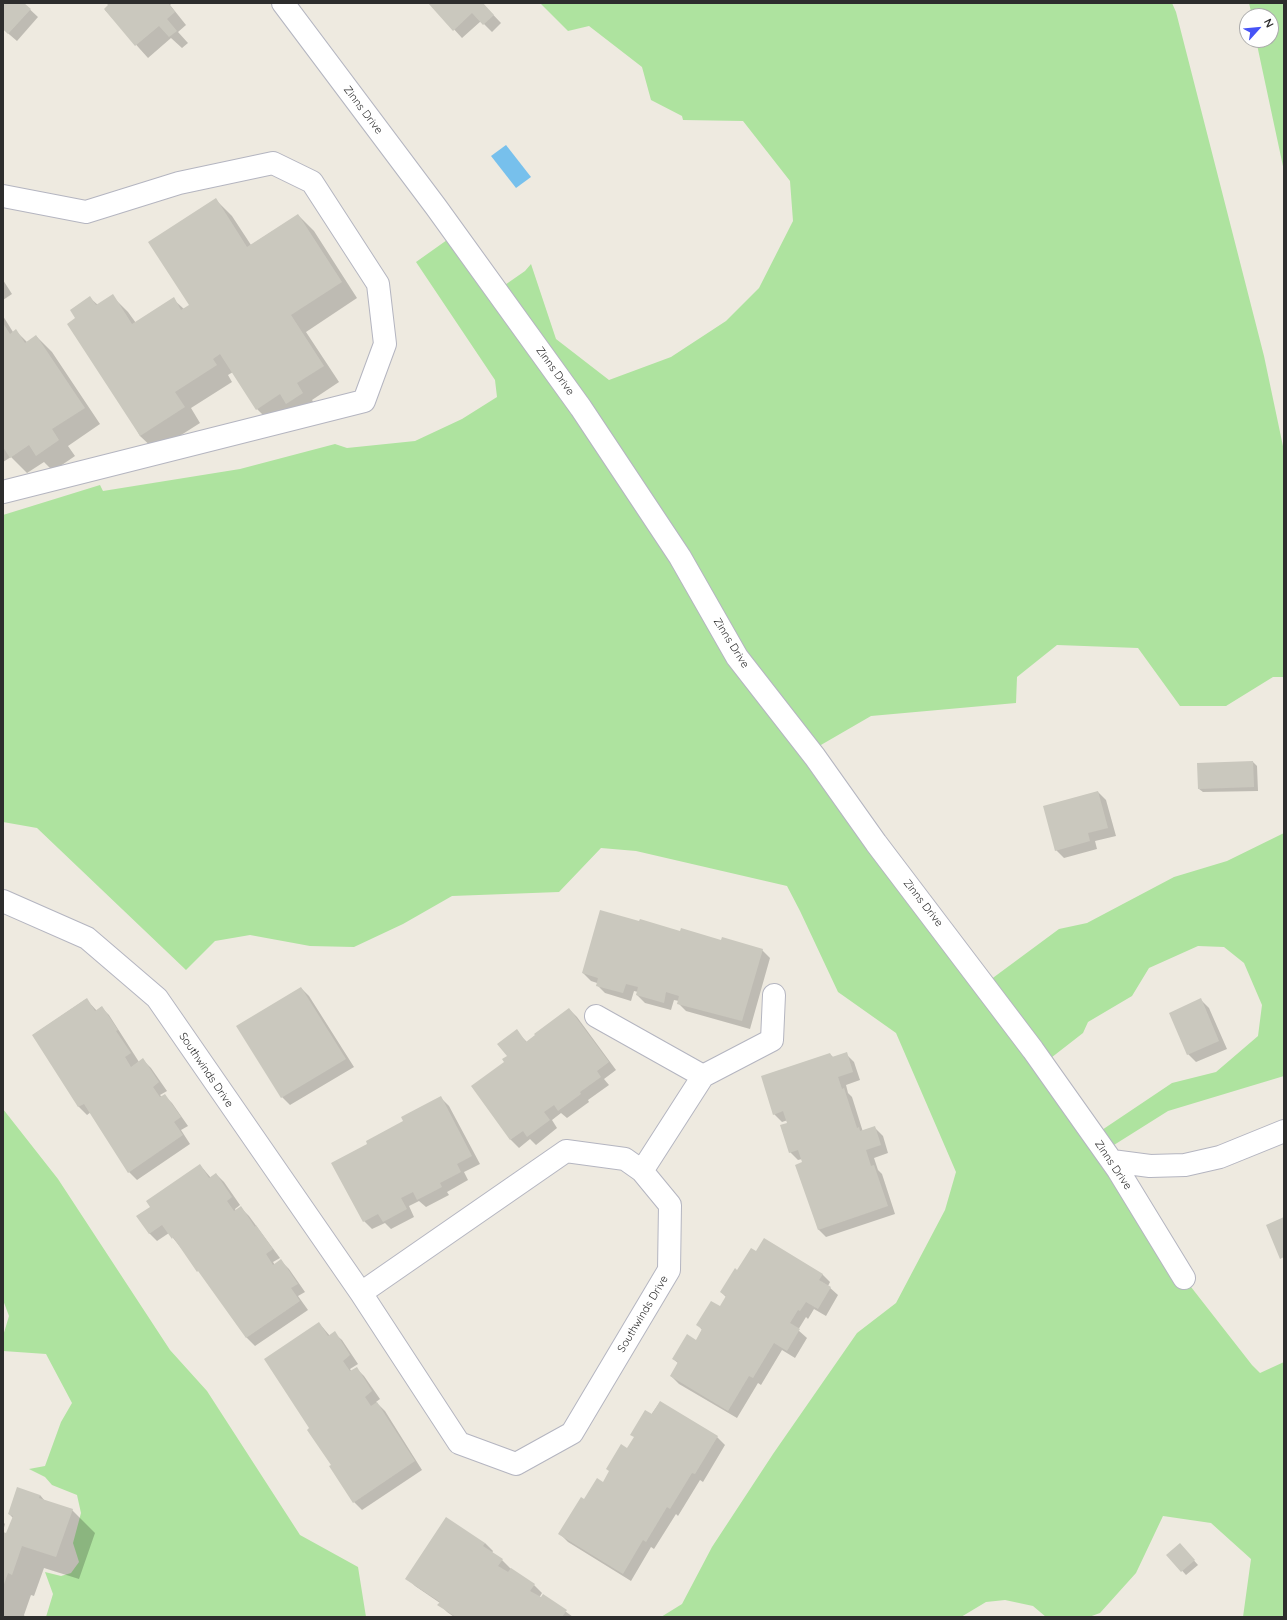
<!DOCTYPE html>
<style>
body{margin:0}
#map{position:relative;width:1287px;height:1620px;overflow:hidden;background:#eeeae0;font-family:Quicksand,sans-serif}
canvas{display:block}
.frame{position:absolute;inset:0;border:4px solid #2d2d2d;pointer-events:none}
.north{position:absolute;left:1239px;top:8px;width:40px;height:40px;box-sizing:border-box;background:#fff;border:1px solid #ababab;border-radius:50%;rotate:63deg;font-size:11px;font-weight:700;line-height:16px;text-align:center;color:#2d2d2d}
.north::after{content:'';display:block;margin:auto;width:14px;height:18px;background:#4653f6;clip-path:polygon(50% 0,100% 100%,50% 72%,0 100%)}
</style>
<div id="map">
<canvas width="1287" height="1620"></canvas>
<div class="frame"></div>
<div class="north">N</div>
</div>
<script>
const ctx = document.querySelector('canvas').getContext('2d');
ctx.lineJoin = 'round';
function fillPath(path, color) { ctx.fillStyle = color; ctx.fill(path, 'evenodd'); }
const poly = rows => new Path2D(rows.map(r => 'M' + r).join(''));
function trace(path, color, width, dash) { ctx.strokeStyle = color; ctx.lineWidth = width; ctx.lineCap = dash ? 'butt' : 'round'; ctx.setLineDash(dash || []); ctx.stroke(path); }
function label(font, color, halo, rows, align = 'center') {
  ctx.font = font + ' Quicksand,sans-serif'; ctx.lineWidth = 3.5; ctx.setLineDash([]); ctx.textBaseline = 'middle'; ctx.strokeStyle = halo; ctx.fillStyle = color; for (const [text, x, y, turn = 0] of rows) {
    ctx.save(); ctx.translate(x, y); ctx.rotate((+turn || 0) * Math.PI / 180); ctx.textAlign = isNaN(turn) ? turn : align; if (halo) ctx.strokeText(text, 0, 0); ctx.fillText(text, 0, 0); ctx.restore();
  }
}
fillPath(poly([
 [540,3,1172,3,1176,12,1264,356,1284,451,1284,677,1273,677,1226,706,1180,706,1138,648,1057,645,1017,677,1016,703,871,716,814,749,986,983,1059,929,1087,923,1174,877,1227,861,1284,833,1284,1076,1168,1111,1106,1150,1184,1278,1252,1365,1260,1373,1284,1362,1284,1617,1243,1617,1251,1559,1211,1523,1163,1516,1136,1573,1100,1613,1089,1617,1046,1617,1033,1606,1005,1600,986,1602,961,1617,661,1617,682,1604,712,1547,773,1454,857,1333,896,1303,945,1210,956,1172,896,1033,838,992,800,911,787,886,636,851,601,848,559,892,452,896,403,924,354,947,310,946,250,935,215,941,186,970,37,828,3,822,3,515,100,485,103,491,240,469,335,444,347,448,415,441,462,419,497,397,495,380,416,262,447,240,489,296,525,271,531,264,556,339,609,380,671,357,726,321,759,288,793,221,790,181,743,121,683,120,682,116,651,100,642,67,589,26,568,31],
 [1198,946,1224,947,1244,963,1262,1005,1258,1036,1216,1072,1172,1083,1096,1134,1047,1061,1083,1033,1088,1022,1132,996,1149,968],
 [1249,3,1284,3,1284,171,1256,40,1271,40,1271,16,1252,16],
 [3,1109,58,1179,170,1350,207,1391,300,1535,358,1567,366,1617,46,1617,53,1594,45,1572,61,1576,71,1573,79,1562,73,1543,81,1513,77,1495,52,1485,45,1477,29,1469,45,1466,61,1422,72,1403,46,1354,3,1351,3,1336,9,1316,3,1300]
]), '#aee39f');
fillPath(poly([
 [506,145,531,177,516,188,491,156]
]), '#77c0ec');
fillPath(poly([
 [3,3,23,3,38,17,17,41,3,29],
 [108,3,172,3,170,5,186,25,178,32,188,43,182,48,171,38,148,58,105,10,110,6],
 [430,3,482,3,501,23,492,32,481,21,462,38],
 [216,200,232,216,251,245,298,215,314,231,357,298,306,332,339,382,312,400,318,410,273,425,257,409,233,372,228,375,232,382,191,408,200,423,156,451,140,436,77,318,90,298,98,305,112,296,128,312,136,323,173,299,184,309,190,305],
 [3,280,12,294,3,300],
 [3,316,13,332,16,331,27,342,36,336,52,352,100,424,68,446,75,456,53,471,44,462,27,473,11,457,3,462],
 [1253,762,1257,766,1258,791,1203,792,1199,789],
 [1098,792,1106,800,1116,836,1095,841,1097,849,1064,858,1056,850],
 [681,932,762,950,770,958,750,1029,686,1011,678,1003,679,1001,674,1000,671,1010,645,1003,637,995,638,992,634,991,631,1001,605,993,597,985,597,983,591,981,583,973],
 [301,988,309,996,354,1067,290,1105,282,1097],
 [86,999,97,1011,101,1007,109,1015,139,1062,143,1060,151,1068,167,1091,160,1095,162,1097,164,1095,172,1103,188,1126,181,1130,190,1144,137,1180,129,1172,91,1112,87,1115,79,1107,33,1035],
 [1201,1000,1209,1008,1227,1049,1196,1062,1188,1054],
 [569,1009,577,1017,616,1070,604,1079,609,1085,588,1100,589,1102,567,1118,561,1113,552,1120,557,1128,536,1145,530,1139,519,1148,511,1140,472,1086,506,1062,516,1031,527,1042],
 [830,1054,834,1058,846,1054,854,1062,860,1080,846,1085,848,1093,852,1097,863,1132,875,1128,883,1136,888,1153,874,1158,878,1170,882,1174,895,1214,826,1237,818,1229,802,1159,798,1160,790,1152,788,1120,782,1122,774,1114],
 [441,1098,449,1106,480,1164,464,1172,468,1180,447,1192,449,1195,426,1207,419,1201,409,1206,414,1217,391,1229,385,1223,372,1229,364,1221,369,1144],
 [200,1165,211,1178,216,1174,224,1182,240,1205,235,1209,236,1211,241,1208,249,1216,280,1258,273,1262,275,1265,281,1261,289,1269,305,1292,298,1296,308,1310,255,1346,247,1338,206,1279,169,1233,157,1241,149,1233,151,1207],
 [738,1271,822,1274,830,1282,828,1286,838,1295,826,1316,814,1309,808,1319,806,1317,798,1330,807,1338,795,1358,782,1350,761,1385,758,1383,737,1418,679,1384,671,1376,678,1363,673,1359,696,1341,702,1330,698,1325,720,1308,726,1297,721,1292],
 [319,1323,330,1336,334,1333,342,1340,358,1364,350,1369,352,1372,356,1368,364,1376,380,1399,376,1402,385,1411,422,1470,362,1510,354,1502,311,1429],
 [660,1402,717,1437,725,1445,703,1482,700,1480,678,1516,676,1514,654,1549,651,1547,631,1581,568,1542,560,1534,584,1500,603,1483],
 [40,1495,45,1501,72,1510,95,1533,79,1579,44,1568,34,1596,31,1595,24,1615,25,1617,3,1617,3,1533,7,1535,13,1518,9,1514],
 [3,1522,5,1524,3,1531],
 [485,1543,493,1551,492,1553,502,1560,510,1568,534,1585,542,1593,539,1598,541,1599,543,1595,573,1617,454,1617,447,1612,439,1604,440,1603,415,1586,407,1578],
 [1183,1548,1198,1565,1186,1575,1168,1555]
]), '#0003');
fillPath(poly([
 [3,3,24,3,31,9,8,34,3,29],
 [106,3,168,3,175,12,167,19,177,31,169,37,159,26,135,46,104,9,108,5],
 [428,3,483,3,494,15,483,25,472,13,453,31],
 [216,198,247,247,298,214,342,282,291,315,324,366,297,383,303,393,286,404,280,394,256,410,220,354,213,359,217,365,175,392,185,407,140,436,67,324,75,318,70,310,90,296,96,305,113,294,132,324,174,297,181,310,189,305,148,242],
 [3,323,10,334,16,329,25,343,36,335,85,408,52,429,59,440,36,456,29,445,10,458,3,447],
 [1253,761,1254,787,1198,789,1197,763],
 [1098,791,1108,828,1088,833,1090,841,1055,851,1043,806],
 [600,910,639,921,640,919,680,931,681,928,721,940,722,937,763,949,742,1021,677,1004,679,996,666,992,664,1003,636,995,638,987,626,984,623,993,596,986,598,978,582,973],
 [301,987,346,1059,281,1098,236,1026],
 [87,998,95,1011,102,1006,118,1030,116,1031,131,1053,125,1057,131,1067,143,1058,159,1082,153,1087,160,1097,165,1094,181,1117,174,1122,183,1135,128,1173,84,1104,78,1107,32,1035],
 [1201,998,1219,1041,1187,1055,1169,1013],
 [569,1008,609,1062,597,1071,601,1077,580,1092,581,1094,558,1111,554,1105,544,1112,550,1120,527,1137,523,1131,510,1140,471,1086,504,1062,502,1059,507,1056,497,1044,517,1029,526,1042,535,1035,534,1034],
 [847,1052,853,1072,838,1077,842,1089,844,1088,857,1128,859,1127,860,1131,875,1126,881,1145,866,1150,871,1166,874,1165,888,1206,818,1230,795,1165,802,1162,798,1150,789,1153,780,1125,787,1123,783,1111,773,1115,761,1076,830,1053,832,1057],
 [441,1096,472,1156,457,1164,461,1172,440,1183,442,1187,417,1200,413,1192,401,1198,407,1209,383,1222,378,1214,363,1222,331,1163,367,1144,366,1141,403,1121,401,1117],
 [200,1164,209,1178,216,1173,232,1197,227,1201,234,1211,241,1206,255,1227,256,1225,273,1249,266,1254,273,1265,281,1259,298,1284,291,1288,300,1301,246,1338,198,1271,197,1272,173,1237,172,1239,162,1225,149,1234,136,1216,150,1207,146,1201],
 [1284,1217,1284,1257,1280,1259,1266,1225],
 [764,1238,823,1274,819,1280,831,1287,818,1309,806,1302,800,1311,798,1310,790,1323,800,1329,787,1351,774,1343,753,1378,749,1376,728,1411,670,1376,678,1362,672,1359,687,1334,696,1340,702,1329,696,1325,711,1301,720,1306,726,1296,720,1292,735,1268,737,1270,751,1248,756,1251],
 [319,1322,328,1336,335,1331,350,1355,343,1361,350,1371,357,1367,372,1391,365,1397,371,1406,377,1402,415,1461,353,1503,329,1466,331,1465,307,1430,309,1428,264,1359],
 [660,1401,718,1436,695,1474,692,1473,670,1509,667,1507,646,1542,643,1540,623,1574,558,1534,581,1497,584,1499,597,1478,603,1482,609,1471,606,1469,621,1444,627,1448,634,1437,630,1435,645,1410,652,1414],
 [17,1487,40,1495,39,1498,73,1509,56,1557,22,1546,12,1575,8,1573,3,1587,3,1532,6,1533,13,1516,8,1514],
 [446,1517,485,1543,483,1546,503,1559,498,1566,508,1572,511,1568,535,1584,530,1591,541,1597,543,1594,567,1610,562,1617,456,1617,437,1605,440,1602,405,1579],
 [1180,1543,1195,1560,1181,1572,1166,1555]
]), '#cac8be');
const minor = poly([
 [283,3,436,207,581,408,680,557,737,657,815,757,876,843,1033,1050,1118,1170,1184,1278],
 [3,196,86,212,179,183,273,163,312,182,378,284,385,344,364,401,3,492],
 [3,901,87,938,157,998,361,1293,459,1443,516,1464,572,1433,669,1270,670,1205,642,1171,625,1159,566,1151,361,1293],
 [596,1016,703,1076],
 [1112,1161,1150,1166,1185,1165,1220,1157,1284,1131],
 [642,1171,703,1076,772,1040,774,995]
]);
trace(minor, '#b4b5c0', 24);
trace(minor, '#fff', 22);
label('11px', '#2d2d2d', '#fff', [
 ["Zinns Drive",363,110,53],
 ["Zinns Drive",555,371,54],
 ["Zinns Drive",731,643,58],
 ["Zinns Drive",923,903,52],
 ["Southwinds Drive",206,1070,56],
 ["Zinns Drive",1113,1165,56],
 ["Southwinds Drive",643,1314,-59]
]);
</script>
